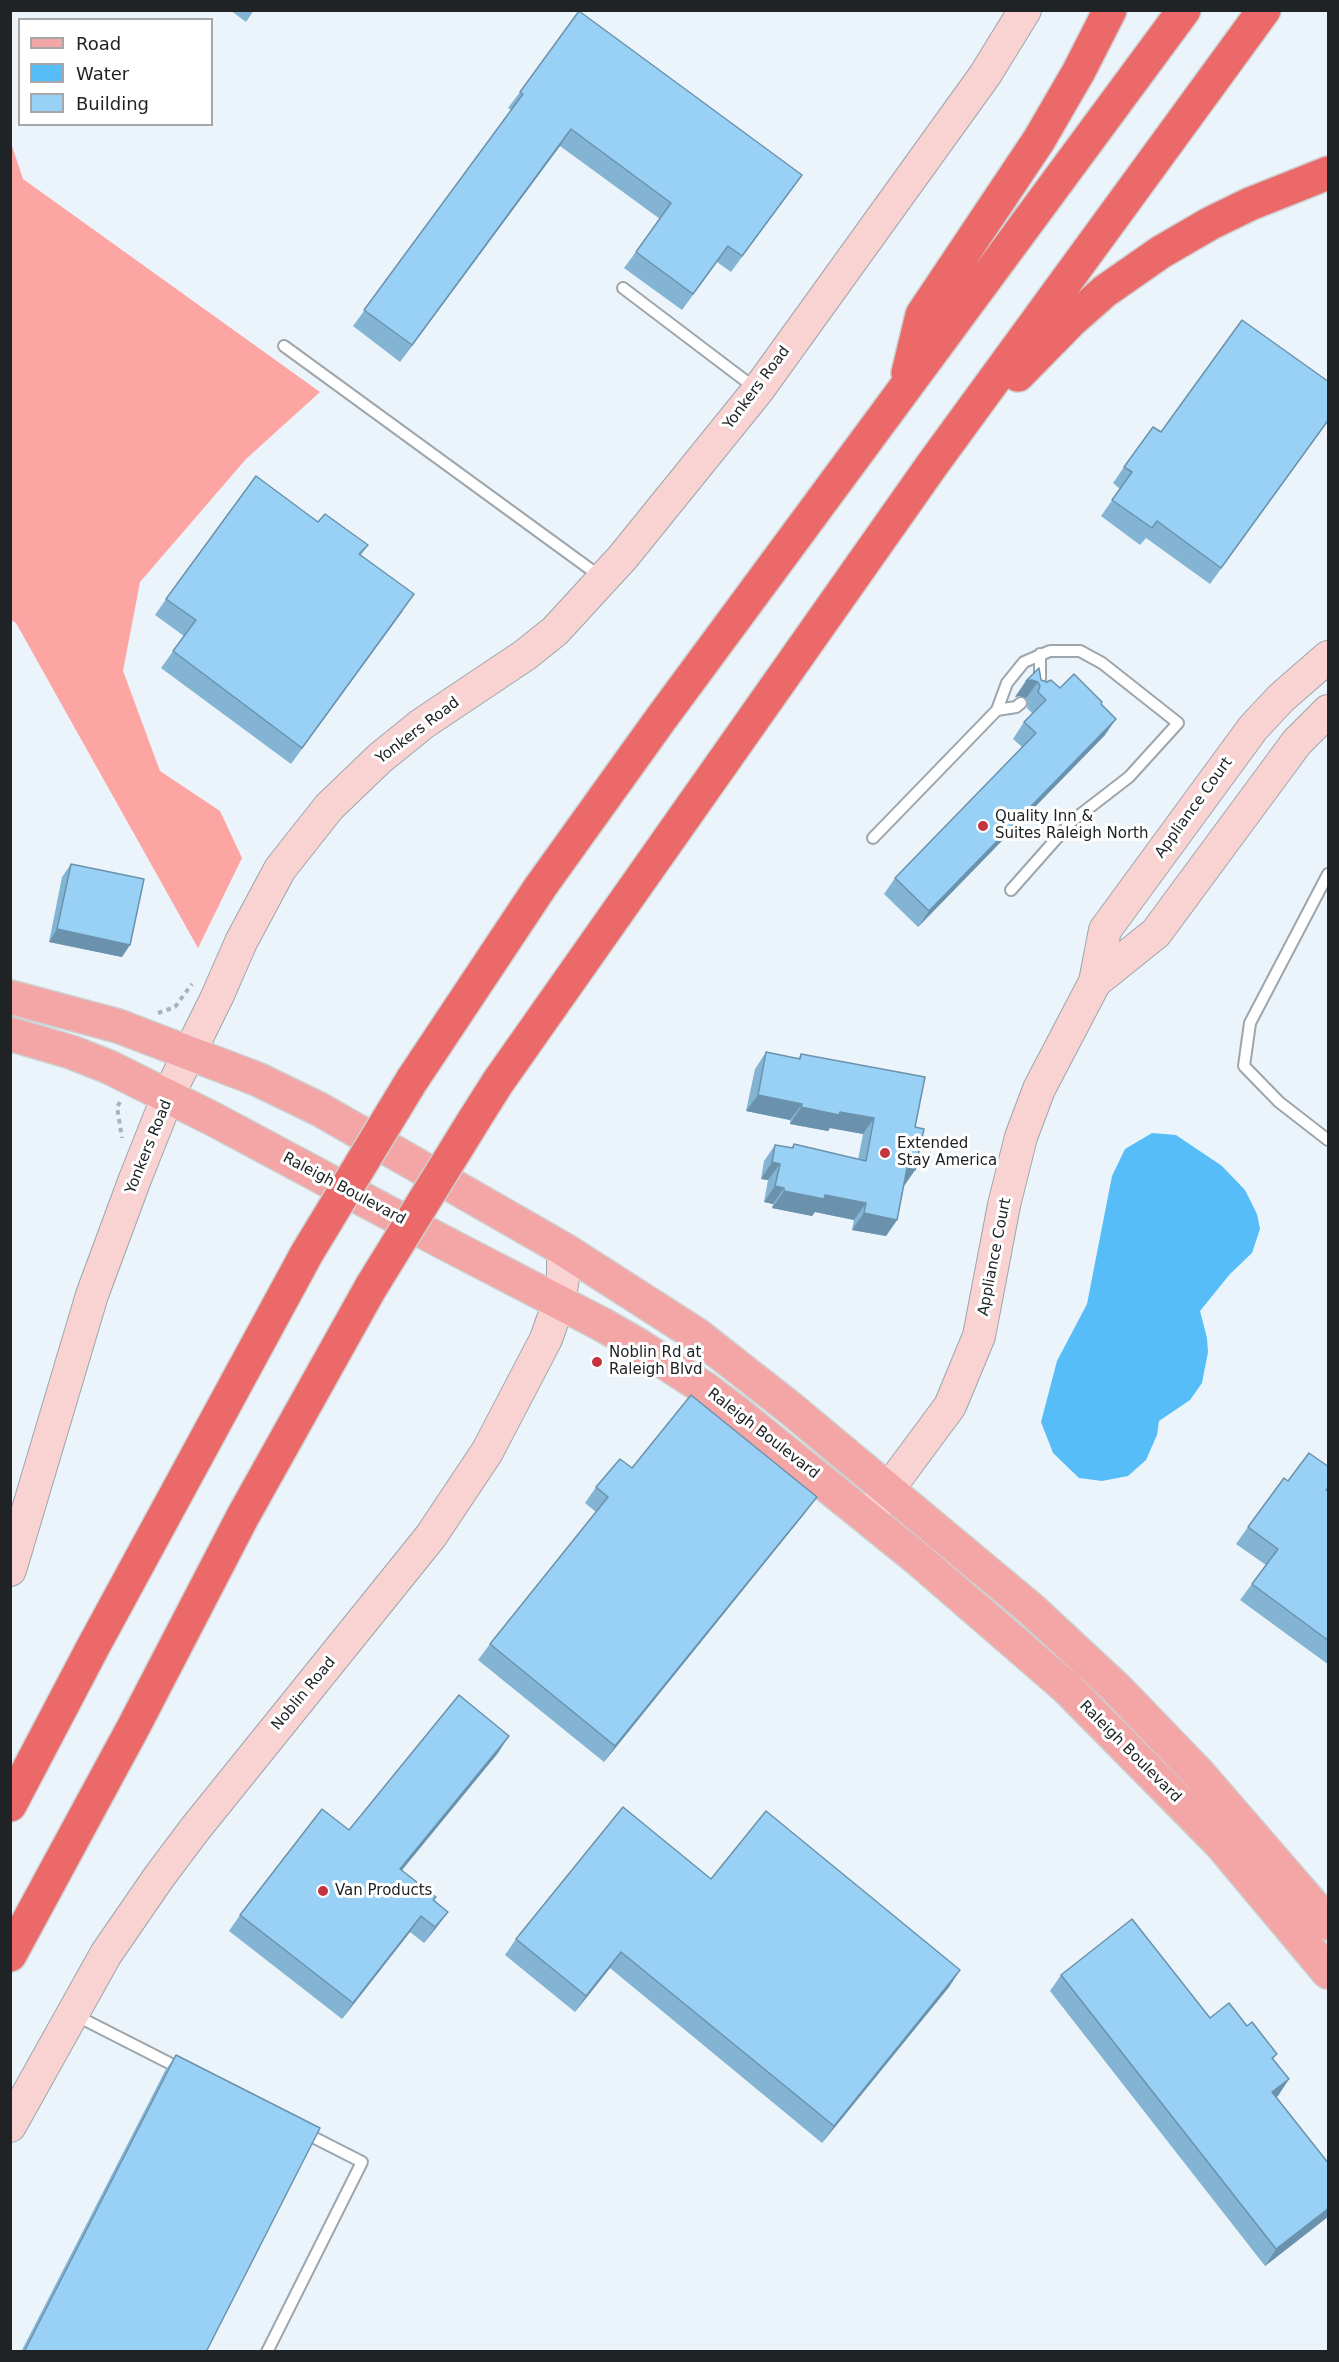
<!DOCTYPE html>
<style>
body{margin:0}
#map{position:relative;width:1339px;height:2362px;overflow:hidden;background:#ebf4fa;font-family:"DejaVu Sans",sans-serif}
canvas{display:block}
.frame{position:absolute;inset:0;border:12px solid #202326;pointer-events:none}
.legend{position:absolute;left:18px;top:18px;width:195px;height:108px;box-sizing:border-box;background:#fff;border:2px solid #a6a7a8;margin:0;padding:8px 10px;list-style:none;font-size:18px;color:#202326}
.legend li{display:flex;align-items:center;gap:12px;height:30px}
.legend b{width:30px;border:2px solid #a6a7a8}
</style>
<div id="map">
<canvas width="1339" height="2362"></canvas>
<div class="frame"></div>
<ul class="legend">
<li><b style="height:8px;background:#f4a5a6"></b>Road</li>
<li><b style="height:16px;background:#56bdf9"></b>Water</li>
<li><b style="height:16px;background:#99d1f6"></b>Building</li>
</ul>
</div>
<script>
const ctx = document.querySelector('canvas').getContext('2d');
ctx.lineJoin = 'round';
function fillPath(path, color) { ctx.fillStyle = color; ctx.fill(path, 'evenodd'); }
const poly = rows => new Path2D(rows.map(r => 'M' + r).join(''));
function trace(path, color, width, dash) { ctx.strokeStyle = color; ctx.lineWidth = width; ctx.lineCap = dash ? 'butt' : 'round'; ctx.setLineDash(dash || []); ctx.stroke(path); }
function label(font, color, halo, rows, align = 'center') {
  ctx.font = font + ' "DejaVu Sans",sans-serif'; ctx.lineWidth = 6; ctx.setLineDash([]); ctx.textBaseline = 'middle'; ctx.strokeStyle = halo; ctx.fillStyle = color; for (const [text, x, y, turn = 0] of rows) {
    ctx.save(); ctx.translate(x, y); ctx.rotate((+turn || 0) * Math.PI / 180); ctx.textAlign = isNaN(turn) ? turn : align; if (halo) ctx.strokeText(text, 0, 0); ctx.fillText(text, 0, 0); ctx.restore();
  }
}
fillPath(poly([
 [10,140,23,179,320,392,246,459,140,582,123,671,160,771,220,811,242,858,198,948,16,623,11,620]
]), '#fca5a2');
fillPath(poly([
 [1152,1133,1176,1135,1222,1166,1245,1190,1257,1214,1260,1229,1252,1253,1230,1274,1200,1311,1207,1338,1208,1352,1202,1383,1190,1400,1159,1421,1157,1435,1146,1460,1128,1476,1102,1481,1079,1478,1053,1453,1041,1422,1057,1361,1087,1304,1112,1176,1125,1149]
]), '#56bdf9');
const lane = poly([
 [623,288,755,388],
 [284,346,601,577],
 [1038,687,1040,679,1040,654],
 [997,710,1016,707,1021,703],
 [873,838,997,710,1007,683,1024,662,1050,651,1080,651,1102,663,1178,723,1129,777,1072,821,1011,890],
 [1328,874,1250,1023,1244,1066,1279,1102,1328,1140],
 [75,2015,181,2069],
 [267,2352,362,2162,305,2133]
]);
const secondary = poly([
 [1095,982,1156,933,1297,742,1328,711],
 [867,1518,950,1406,979,1336,1004,1205,1021,1137,1039,1089,1095,982,1105,930,1253,728,1281,698,1328,657],
 [10,1570,92,1295,135,1179,168,1096,217,997,241,942,280,869,329,807,380,758,422,724,525,655,555,631,623,557,758,390,985,75,1025,10],
 [10,2126,106,1954,159,1877,195,1829,431,1536,487,1452,546,1339,559,1302,563,1278,563,1249]
]);
const primary = poly([
 [10,997,118,1026,257,1079,319,1109,563,1249,697,1335,790,1408,1031,1609,1117,1689,1199,1774,1328,1923],
 [10,1034,71,1052,109,1067,215,1120,443,1242,603,1325,638,1345,704,1388,736,1412,918,1559,1067,1688,1220,1843,1328,1972]
]);
const highway = poly([
 [908,373,922,315,1039,140,1079,71,1110,10],
 [1018,375,1071,321,1105,291,1161,252,1211,223,1250,204,1328,173],
 [412,1080,541,886,660,720,1184,10],
 [474,1120,498,1082,932,465,1264,10],
 [10,1805,93,1647,307,1253],
 [10,1955,134,1726,243,1516,371,1287]
]);
trace(lane, '#9da6ac', 14);
trace(secondary, '#9da6ac', 34);
trace(primary, '#cecfcf', 36);
trace(highway, '#cecfcf', 36);
trace(poly([
 [158,1013,175,1007,192,984],
 [120,1102,117,1107,122,1138]
]), '#abb2b7', 4, [4.5, 4.5]);
trace(lane, '#fff', 10);
trace(secondary, '#f9d2d2', 32);
trace(primary, '#f4a5a6', 33);
trace(highway, '#ec696a', 33);
const highwayBridge = poly([
 [307,1253,412,1080],
 [371,1287,474,1120]
]);
trace(highwayBridge, '#cecfcf', 36, []);
trace(highwayBridge, '#ec696a', 33);
fillPath(poly([
 [230,10,254,10,246,22],
 [520,92,802,175,731,272,717,262,682,310,624,268,660,219,560,146,400,362,353,326,512,110,508,108],
 [1329,420,1210,584,1146,538,1140,545,1101,516,1120,489,1113,483,1124,467,1161,432],
 [318,522,368,545,361,555,403,611,291,764,161,668,184,636,155,615,166,599],
 [1041,680,1101,704,1105,735,918,927,884,894,895,878,1022,747,1013,739,1024,722,1033,714,1027,708,1028,702,1026,698,1020,696,1015,697,1026,681],
 [71,864,122,957,49,942,62,877],
 [766,1052,798,1059,801,1054,915,1127,915,1170,904,1186,897,1220,886,1236,852,1230,854,1220,815,1212,812,1216,772,1208,773,1204,764,1202,768,1180,761,1179,764,1161,775,1145,791,1148,794,1144,858,1160,863,1134,830,1128,828,1131,790,1124,790,1120,746,1111,755,1069],
 [632,1468,805,1513,604,1762,478,1660,490,1644,596,1512,585,1503,596,1487],
 [1329,1488,1327,1490,1329,1491,1329,1665,1240,1600,1266,1565,1236,1544,1248,1527],
 [498,1753,401,1870,448,1912,436,1928,424,1943,410,1932,342,2019,229,1931,240,1915,349,1830],
 [711,1879,960,1970,949,1987,822,2143,610,1968,575,2012,505,1955,516,1939],
 [1061,1975,1210,2018,1247,2026,1277,2054,1273,2059,1289,2079,1276,2097,1329,2164,1329,2216,1265,2266,1050,1991],
 [176,2055,206,2352,21,2352,165,2071]
]), '#84b4d4');
fillPath(poly([
 [571,129,560,146,400,362,412,345],
 [1032,680,1038,682,1026,698,1020,696,1015,697,1026,681],
 [1116,719,1105,735,918,927,929,911],
 [57,929,130,945,122,957,49,942],
 [758,1095,802,1104,790,1120,746,1111],
 [801,1107,840,1112,874,1118,863,1134,830,1128,828,1131,790,1124],
 [772,1162,780,1164,768,1180,761,1179],
 [907,1168,915,1170,904,1186],
 [775,1186,784,1188,773,1204,764,1202],
 [784,1191,825,1195,866,1203,854,1220,815,1212,812,1216,772,1208],
 [864,1213,897,1220,886,1236,852,1230],
 [817,1497,805,1513,604,1762,615,1746],
 [509,1736,498,1753,389,1886,400,1869],
 [448,1912,436,1928,424,1943,435,1927],
 [421,1916,410,1932,342,2019,353,2003],
 [621,1952,610,1968,575,2012,586,1996],
 [960,1970,949,1987,822,2143,834,2126],
 [1289,2079,1278,2096,1261,2109,1272,2092],
 [1329,2208,1329,2216,1265,2266,1276,2249]
]), '#6b92ac');
const building = poly([
 [579,11,802,175,742,256,728,246,693,294,636,252,671,203,571,129,412,345,364,310,523,94,520,92,579,11],
 [1242,320,1329,382,1329,419,1221,568,1157,521,1152,528,1112,500,1132,472,1124,467,1153,427,1161,432,1242,320],
 [256,476,318,522,325,514,368,545,359,554,414,594,302,748,173,651,196,620,166,599,256,476],
 [1039,668,1041,680,1047,682,1051,680,1060,688,1074,674,1102,702,1101,704,1116,719,929,911,895,878,1036,733,1024,722,1046,700,1038,692,1040,686,1038,682,1032,680,1026,681,1039,668],
 [71,864,144,879,130,945,57,929,71,864],
 [766,1052,800,1059,801,1054,925,1077,915,1127,924,1129,915,1170,907,1168,897,1220,864,1213,866,1203,825,1195,824,1199,784,1191,784,1188,775,1186,780,1164,772,1162,775,1145,793,1148,794,1144,866,1161,874,1118,840,1112,839,1115,801,1107,802,1104,758,1095,766,1052],
 [691,1395,817,1497,615,1746,490,1644,608,1497,596,1487,620,1459,632,1468,691,1395],
 [1309,1453,1329,1467,1329,1487,1326,1490,1329,1491,1329,1641,1252,1584,1278,1549,1248,1527,1284,1478,1288,1481,1309,1453],
 [459,1695,509,1736,400,1869,436,1897,433,1900,448,1912,435,1927,421,1916,353,2003,240,1915,322,1809,349,1830,459,1695],
 [623,1807,711,1879,766,1811,960,1970,834,2126,621,1952,586,1996,516,1939,623,1807],
 [1132,1919,1210,2018,1229,2003,1247,2026,1252,2022,1277,2054,1272,2058,1289,2079,1272,2092,1329,2164,1329,2208,1276,2249,1061,1975,1132,1919],
 [176,2055,320,2128,206,2352,24,2352,176,2055]
]);
fillPath(building, '#99d1f6');
trace(building, '#6b92ac', 1.5);
for (const [x, y, r, color] of [
 [983,826,6,"#c4343e"],
 [885,1153,6,"#c4343e"],
 [597,1362,6,"#c4343e"],
 [323,1891,6,"#c4343e"]
]) { const dot = new Path2D(); dot.arc(x, y, r, 0, 2 * Math.PI); ctx.fillStyle = color; ctx.fill(dot); trace(dot, '#fff', 2); }
label('15px', '#202326', '#fff', [
 ["Yonkers Road",757,388,-53],
 ["Yonkers Road",418,731,-37],
 ["Appliance Court",1194,808,-54],
 ["Yonkers Road",149,1147,-68],
 ["Raleigh Boulevard",344,1189,28],
 ["Appliance Court",995,1257,-79],
 ["Raleigh Boulevard",763,1434,38],
 ["Noblin Road",304,1694,-50],
 ["Raleigh Boulevard",1130,1752,45]
]);
label('15px', '#202326', '#fff', [
 ["Quality Inn &",995,817],
 ["Suites Raleigh North",995,834],
 ["Extended",897,1144],
 ["Stay America",897,1161],
 ["Noblin Rd at",609,1353],
 ["Raleigh Blvd",609,1370],
 ["Van Products",335,1891]
], 'left');
</script>
